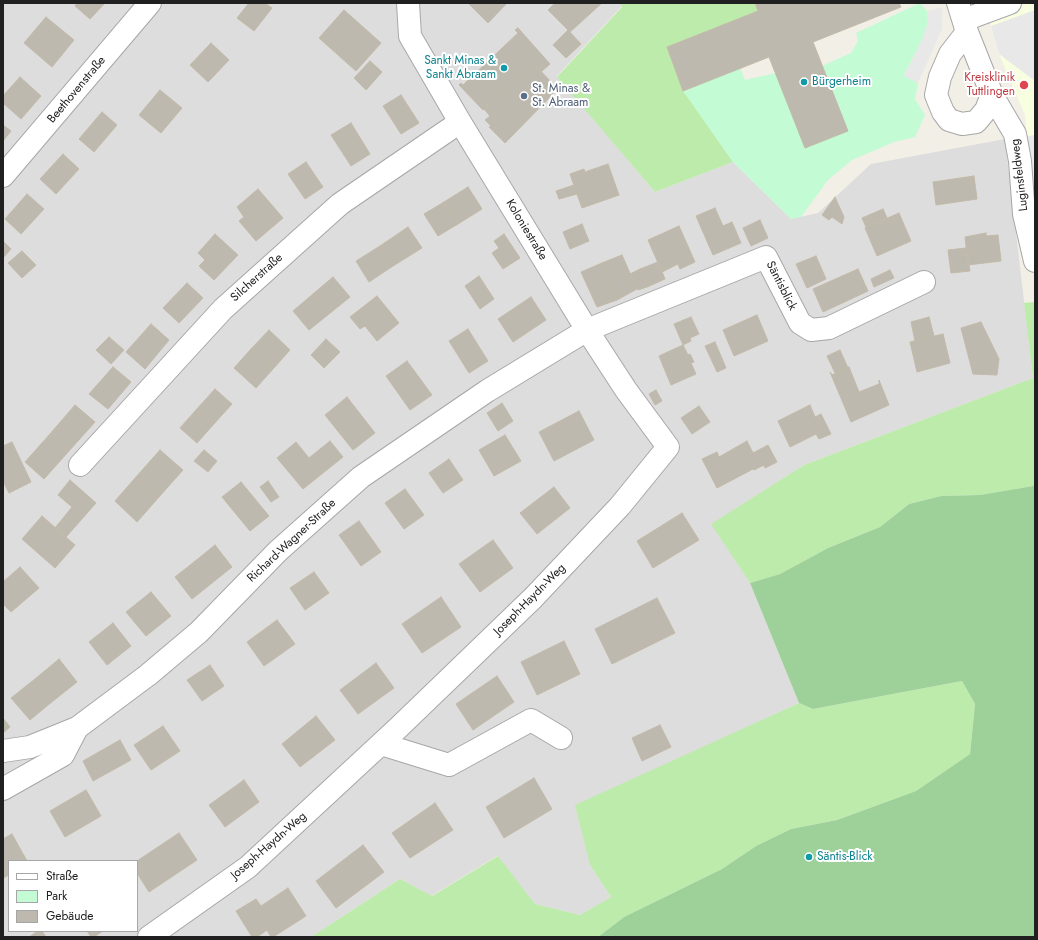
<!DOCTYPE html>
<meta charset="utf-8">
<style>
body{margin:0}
#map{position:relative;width:1038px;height:940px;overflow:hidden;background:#f1efe6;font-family:Jost,sans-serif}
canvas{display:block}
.frame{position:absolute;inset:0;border:4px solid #202020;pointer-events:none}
.legend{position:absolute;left:8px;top:860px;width:130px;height:72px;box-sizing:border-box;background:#fff;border:1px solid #a6a6a6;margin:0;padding:5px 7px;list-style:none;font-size:12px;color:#202020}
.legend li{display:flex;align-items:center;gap:8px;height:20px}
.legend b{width:20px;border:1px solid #a6a6a6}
</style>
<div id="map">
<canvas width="1038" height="940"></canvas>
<div class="frame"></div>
<ul class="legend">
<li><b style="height:5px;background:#fff"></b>Straße</li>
<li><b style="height:11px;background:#c3fbd4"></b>Park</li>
<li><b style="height:11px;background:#beb9af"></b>Gebäude</li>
</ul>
</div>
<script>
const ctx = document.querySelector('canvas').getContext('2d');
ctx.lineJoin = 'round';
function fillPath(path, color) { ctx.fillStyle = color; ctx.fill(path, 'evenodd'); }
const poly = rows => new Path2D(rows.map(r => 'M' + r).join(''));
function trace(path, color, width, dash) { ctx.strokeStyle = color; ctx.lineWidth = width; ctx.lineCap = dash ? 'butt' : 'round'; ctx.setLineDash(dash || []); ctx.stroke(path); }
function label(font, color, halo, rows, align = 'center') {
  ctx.font = font + ' Jost,sans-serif'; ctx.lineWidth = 4; ctx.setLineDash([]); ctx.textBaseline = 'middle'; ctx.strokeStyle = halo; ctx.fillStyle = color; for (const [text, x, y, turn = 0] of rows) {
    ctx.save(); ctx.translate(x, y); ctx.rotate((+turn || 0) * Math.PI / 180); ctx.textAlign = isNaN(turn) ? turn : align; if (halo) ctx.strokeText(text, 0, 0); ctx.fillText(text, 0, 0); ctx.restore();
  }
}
fillPath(poly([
 [3,3,620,3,622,6,557,76,655,192,733,162,791,219,818,213,871,164,1005,139,1033,378,804,465,712,524,750,583,799,703,702,748,590,865,611,897,580,915,535,904,497,856,431,896,400,879,311,937,3,937],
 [9,861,137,861,137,931,9,931]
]), '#dedddd');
fillPath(poly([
 [988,3,1035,3,1035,182,1031,182,1025,115,999,54,991,26]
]), '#f8ffe1');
fillPath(poly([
 [620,3,755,3,758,11,667,47,683,90,733,162,655,192,557,77,622,7],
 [1035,302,1035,483,1033,486,980,495,941,496,909,504,880,527,828,548,780,574,750,583,711,524,804,465,1033,378,1024,303],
 [962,681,975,704,970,754,916,791,837,820,791,829,756,846,722,869,624,917,598,937,311,937,400,879,432,896,498,856,535,904,580,915,611,897,590,865,575,805,799,703,813,709]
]), '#bdebab');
fillPath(poly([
 [1035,483,1035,937,598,937,624,917,722,869,756,846,791,829,837,820,916,791,970,754,975,704,962,681,813,709,799,703,750,583,780,574,828,548,880,527,909,504,941,496,980,495,1033,486]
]), '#9ed19a');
fillPath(poly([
 [920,3,927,11,928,25,922,40,904,75,918,83,915,99,925,115,915,137,894,142,852,160,828,180,801,217,791,219,733,162,683,91,740,68,745,80,776,73,806,147,848,131,822,66,851,53,858,41,856,33]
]), '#c3fbd4');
fillPath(poly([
 [942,7,942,29,918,83,904,76,922,40,927,25,927,11],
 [1035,10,1035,81,999,54,991,26],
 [1035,135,1035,182,1031,182,1027,136]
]), '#e8e8e8');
const building = poly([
 [77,3,105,3,90,19,75,6,77,3],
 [249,3,265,3,272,8,254,31,237,18,249,3],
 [468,3,507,3,488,23,468,3],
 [555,3,602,3,570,32,548,10,555,3],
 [755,3,899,3,901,7,813,42,848,131,805,148,769,57,683,91,667,47,758,11,755,3],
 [344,10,381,43,356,71,319,38,344,10],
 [46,17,74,40,52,67,24,43,46,17],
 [518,28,550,64,541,72,532,62,483,110,459,85,461,83,463,85,518,33,515,30,518,28],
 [568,30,581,44,566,58,553,45,568,30],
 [211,43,229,60,208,82,190,65,211,43],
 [370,61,382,72,366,90,354,78,370,61],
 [532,62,558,89,505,143,489,127,491,126,485,120,490,116,484,109,532,62],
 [20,77,41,96,21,119,3,103,3,96,20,77],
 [160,90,182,108,161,133,139,115,160,90],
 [401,95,419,123,401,134,383,106,401,95],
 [102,112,117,125,94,152,79,139,102,112],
 [351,123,370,154,351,166,331,135,351,123],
 [3,125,11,131,3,141,3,125],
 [63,154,79,169,56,194,40,179,63,154],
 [306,162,323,187,305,199,288,174,306,162],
 [608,164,619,195,582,208,570,174,584,169,585,172,608,164],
 [974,176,977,199,936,205,933,182,974,176],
 [574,185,577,194,559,199,556,191,574,185],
 [468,187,482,209,458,224,444,202,468,187],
 [258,189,283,218,256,241,239,221,244,217,237,207,258,189],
 [27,194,44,209,21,234,5,219,27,194],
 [835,197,844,217,842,224,832,217,829,220,822,215,835,197],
 [444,202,458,224,438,236,424,214,444,202],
 [715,208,723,226,732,222,741,243,713,255,696,216,715,208],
 [883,209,887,218,866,227,862,218,883,209],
 [899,213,911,241,877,256,865,228,899,213],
 [760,220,768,238,751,246,743,228,760,220],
 [582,224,589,241,570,249,563,232,582,224],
 [679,226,695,262,680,269,678,264,662,272,648,240,679,226],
 [408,227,422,248,393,266,380,246,408,227],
 [986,233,986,236,998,235,1001,261,968,265,965,237,986,233],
 [215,234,238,255,214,280,199,266,205,260,198,253,215,234],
 [504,234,520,258,503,269,492,253,499,248,494,241,504,234],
 [3,241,11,249,3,258,3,241],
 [380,246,393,266,369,282,356,261,380,246],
 [966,248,970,271,951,273,948,250,966,248],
 [22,251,36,265,22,278,8,263,22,251],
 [622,255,637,289,617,300,602,263,622,255],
 [816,256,826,279,807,288,796,264,816,256],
 [658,262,665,279,647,287,640,269,658,262],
 [602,263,617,300,597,307,581,272,602,263],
 [640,269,647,287,638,290,630,274,640,269],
 [858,269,868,291,823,312,813,289,858,269],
 [890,270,894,278,874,287,871,279,890,270],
 [479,276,494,299,480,309,465,286,479,276],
 [333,277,350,297,329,314,313,294,333,277],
 [187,283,203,298,179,323,163,308,187,283],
 [313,294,329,314,309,330,293,311,313,294],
 [377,296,399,323,377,341,365,326,360,329,350,317,377,296],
 [531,297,546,320,513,342,498,319,531,297],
 [757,315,768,341,734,356,723,330,757,315],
 [691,317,699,334,690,338,691,341,683,345,674,324,691,317],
 [929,317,934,336,915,341,911,322,929,317],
 [981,322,999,359,997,375,973,374,961,328,981,322],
 [151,324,169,340,145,369,126,352,151,324],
 [468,329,488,361,469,373,449,341,468,329],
 [269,330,290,350,273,369,251,349,269,330],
 [943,334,950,363,917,372,910,342,943,334],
 [109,337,124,350,111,364,96,350,109,337],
 [326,339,340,352,324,368,311,355,326,339],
 [715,342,726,368,717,372,705,346,715,342],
 [683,345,688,355,690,354,694,362,691,363,696,374,671,385,659,356,683,345],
 [251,349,273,369,256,388,234,368,251,349],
 [840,350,848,368,835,373,827,356,840,350],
 [407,361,432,395,410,410,386,376,407,361],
 [113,367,131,382,108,409,89,394,113,367],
 [849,367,859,392,879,384,879,380,889,405,851,422,830,372,832,375,849,367],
 [215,389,232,404,213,425,196,410,215,389],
 [656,390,662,401,655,405,649,394,656,390],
 [347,397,375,433,353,450,325,415,347,397],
 [502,403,513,421,498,431,487,413,502,403],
 [75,405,95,422,69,451,50,434,75,405],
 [810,405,815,417,821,414,831,434,819,439,816,434,790,447,778,421,810,405],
 [699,406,710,422,692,434,681,418,699,406],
 [196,410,213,425,197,443,180,428,196,410],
 [579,411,594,440,554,461,539,432,579,411],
 [50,434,69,451,44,479,25,462,50,434],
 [505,435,521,461,494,476,479,450,505,435],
 [330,441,343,457,303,489,277,458,296,442,309,458,330,441],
 [747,441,753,453,768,445,777,462,765,468,764,465,754,470,753,469,717,488,702,459,717,452,719,457,747,441],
 [12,442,31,482,9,493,3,481,3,446,12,442],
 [160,450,183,470,159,497,136,477,160,450],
 [204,450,217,461,208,472,194,461,204,450],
 [449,459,463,480,443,493,429,473,449,459],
 [136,477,159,497,137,522,115,501,136,477],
 [70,480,96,503,66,537,55,528,72,507,58,495,70,480],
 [268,481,279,497,271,502,260,487,268,481],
 [241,482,269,516,250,531,222,497,241,482],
 [554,487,570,508,537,534,520,513,554,487],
 [405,489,424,515,404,529,385,503,405,489],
 [682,513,699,540,653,568,637,541,682,513],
 [42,516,75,545,55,568,22,539,42,516],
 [359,521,381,552,361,566,339,535,359,521],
 [493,540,513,568,480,592,459,564,493,540],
 [215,545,232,567,212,583,194,562,215,545],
 [194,562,212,583,192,599,175,577,194,562],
 [20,567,39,588,11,612,3,604,3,582,20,567],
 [314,572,329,593,305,610,290,588,314,572],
 [151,592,171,616,146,636,126,612,151,592],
 [441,597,461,627,422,653,402,624,441,597],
 [657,598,675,633,612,664,595,629,657,598],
 [277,620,295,644,264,666,247,642,277,620],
 [113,623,131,646,107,665,89,642,113,623],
 [564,641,580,674,537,695,521,662,564,641],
 [59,659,77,682,53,701,35,679,59,659],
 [376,663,394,688,358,714,340,690,376,663],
 [210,665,224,686,202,701,187,680,210,665],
 [497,676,514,702,473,730,456,704,497,676],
 [35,679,53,701,30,720,11,698,35,679],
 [316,716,335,740,300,767,282,744,316,716],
 [3,718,10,727,3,733,3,718],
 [660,725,671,747,642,761,632,738,660,725],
 [163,726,180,751,151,770,134,745,163,726],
 [120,740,131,760,93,781,83,761,120,740],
 [534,778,552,809,504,838,486,807,534,778],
 [244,780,259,802,225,827,209,805,244,780],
 [86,790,101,816,65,837,50,811,86,790],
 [435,803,453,830,410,858,392,833,435,803],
 [179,833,197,860,149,892,137,873,137,861,179,833],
 [12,834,27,861,9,861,9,875,3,878,3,839,12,834],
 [363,845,384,872,336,908,316,881,363,845],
 [288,888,306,916,273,937,271,937,267,930,257,937,252,937,236,911,256,899,261,906,288,888],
 [38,931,42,931,46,937,29,937,38,931],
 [87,931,103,931,94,937,91,937,87,931]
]);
fillPath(building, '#beb9af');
trace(building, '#c3baa8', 1);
const minor = poly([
 [958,3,967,32,992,95,1015,134,1020,161,1024,214,1035,261],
 [964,20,1010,3],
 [967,32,950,54,940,77,936,95,943,112,949,120,962,124,976,122,986,110,992,95],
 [3,176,150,3],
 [80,465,223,309,340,204,460,122],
 [381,744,449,765,531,720,561,738],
 [3,751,30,747,77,728,148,675,199,632,278,551,361,477,487,391,587,330,766,257,800,323,811,330,829,328,924,282],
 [3,789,63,755,77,728],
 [149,937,248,867,398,728,533,598,620,506,668,447,626,390,587,330,460,122,410,36,408,3]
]);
trace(minor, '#a7a7a7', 24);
trace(minor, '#fff', 22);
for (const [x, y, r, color] of [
 [504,68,4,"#0f9aa8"],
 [804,82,4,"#0f9aa8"],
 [1024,85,5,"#e0444e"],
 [524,96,4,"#5c6f8a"],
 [809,857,4,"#0f9aa8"]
]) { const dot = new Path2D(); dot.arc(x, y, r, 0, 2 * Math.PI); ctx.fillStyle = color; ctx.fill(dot); trace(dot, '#fff', 1.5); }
label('12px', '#0d838f', '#fff', [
 ["Sankt Minas &",496,61,"right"],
 ["Sankt Abraam",496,75,"right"],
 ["Bürgerheim",812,82],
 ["Säntis-Blick",817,857]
], 'left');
label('12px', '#be3a42', '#fff', [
 ["Kreisklinik",1015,78],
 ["Tuttlingen",1015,92]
], 'right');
label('12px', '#4e5e75', '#fff', [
 ["St. Minas &",532,89],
 ["St. Abraam",532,103]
], 'left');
label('12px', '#202020', '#fff', [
 ["Beethovenstraße",77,90,-50],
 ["Luginsfeldweg",1020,175,-97],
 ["Koloniestraße",526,230,59],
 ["Silcherstraße",257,278,-42],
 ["Säntisblick",781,286,63],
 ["Richard-Wagner-Straße",292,541,-43],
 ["Joseph-Haydn-Weg",530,600,-45],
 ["Joseph-Haydn-Weg",269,846,-41]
]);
</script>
